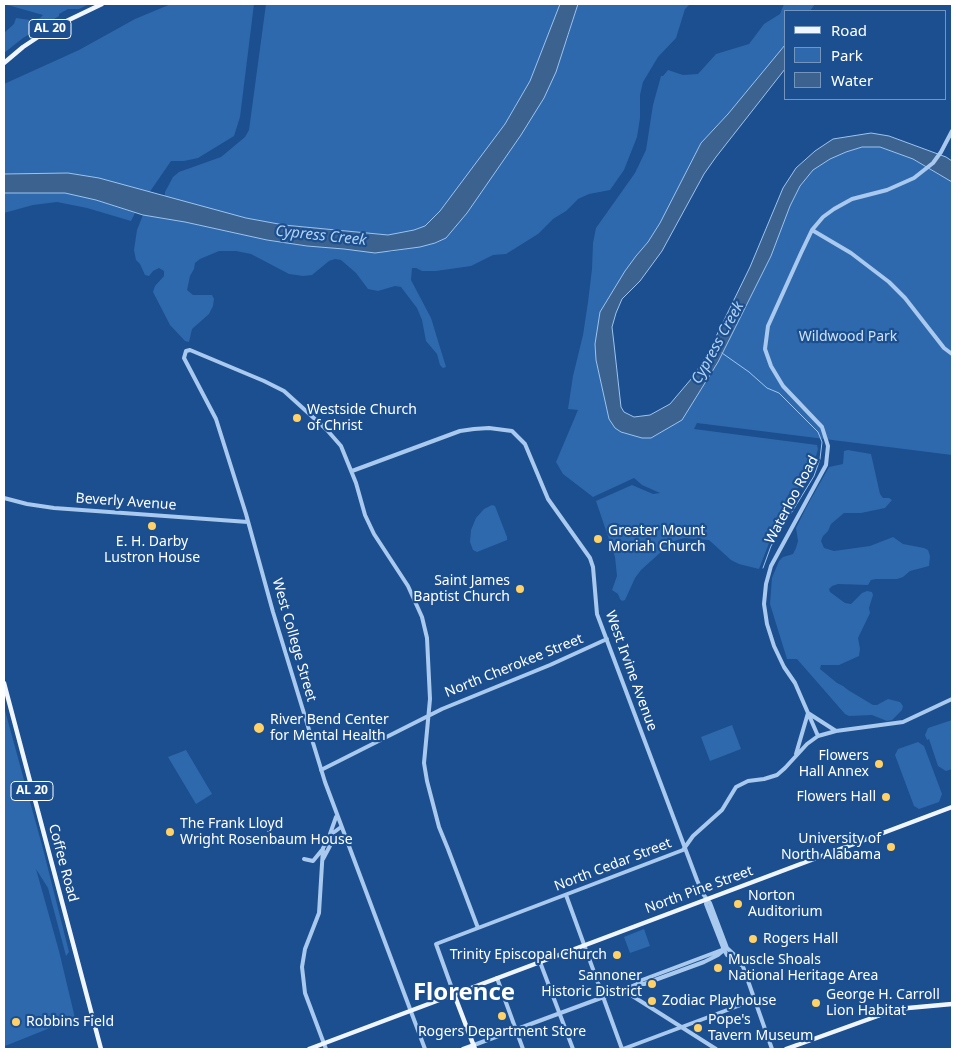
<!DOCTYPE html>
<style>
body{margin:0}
#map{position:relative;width:956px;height:1053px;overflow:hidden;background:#1b4f8f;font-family:"Noto Sans",sans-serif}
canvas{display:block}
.frame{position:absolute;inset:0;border:5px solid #fff;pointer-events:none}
.legend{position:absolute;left:784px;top:10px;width:162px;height:90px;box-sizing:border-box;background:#1b4f8f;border:1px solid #7695bc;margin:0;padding:6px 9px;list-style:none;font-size:15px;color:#fff}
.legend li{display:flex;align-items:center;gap:10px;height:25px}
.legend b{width:25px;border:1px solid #7695bc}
</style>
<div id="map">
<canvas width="956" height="1053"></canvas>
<div class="frame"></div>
<ul class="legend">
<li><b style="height:6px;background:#f0f6ff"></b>Road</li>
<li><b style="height:14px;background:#2e69ad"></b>Park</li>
<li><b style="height:14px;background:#3c6290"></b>Water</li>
</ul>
</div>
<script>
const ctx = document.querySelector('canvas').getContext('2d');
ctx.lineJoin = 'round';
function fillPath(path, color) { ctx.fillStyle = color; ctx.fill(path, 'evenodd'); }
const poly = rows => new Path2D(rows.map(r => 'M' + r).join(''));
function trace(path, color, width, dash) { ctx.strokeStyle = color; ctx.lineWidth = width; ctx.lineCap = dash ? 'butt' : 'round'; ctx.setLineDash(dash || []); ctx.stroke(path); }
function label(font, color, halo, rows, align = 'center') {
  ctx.font = font + ' "Noto Sans",sans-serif'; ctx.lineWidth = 4.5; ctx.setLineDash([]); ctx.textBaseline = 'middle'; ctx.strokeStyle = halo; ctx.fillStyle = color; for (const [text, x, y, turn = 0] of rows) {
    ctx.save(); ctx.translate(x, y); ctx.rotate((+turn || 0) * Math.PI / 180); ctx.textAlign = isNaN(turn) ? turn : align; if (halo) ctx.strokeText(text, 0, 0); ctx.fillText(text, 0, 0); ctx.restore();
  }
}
fillPath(poly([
 [4,4,89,4,79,9,68,9,59,14,59,16,23,38,4,53,4,33,14,24,16,18,30,20,40,18,43,15],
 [171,4,254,4,240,117,234,136,198,158,184,161,171,161,149,193,99,178,69,173,4,174,4,84,79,50,135,19],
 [266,4,560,4,530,81,505,124,478,161,440,211,425,226,414,230,388,235,284,225,246,218,165,197,165,192,173,177,179,172,221,157,245,137,249,130],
 [578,4,690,4,685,9,676,38,658,57,643,82,640,95,640,118,637,137,624,170,610,190,589,194,578,199,566,211,553,219,538,234,506,254,493,255,471,266,436,271,422,271,416,268,412,268,411,280,431,318,446,367,443,368,440,365,437,354,426,341,422,320,417,308,401,287,395,286,378,291,368,289,356,273,341,260,335,259,329,261,312,275,303,276,289,274,251,254,236,251,219,251,200,259,195,263,194,269,190,276,187,290,193,295,212,295,214,299,213,306,209,314,192,329,189,342,185,341,170,325,153,292,155,286,164,276,164,271,159,268,153,271,149,276,145,275,140,264,136,260,134,250,137,230,143,215,185,222,267,240,307,246,391,252,436,243,446,238,467,213,521,135,567,40],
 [784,4,815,4,810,11,785,11,785,45,728,114,701,143,660,223,648,242,636,256,625,271,600,312,595,344,596,360,609,419,621,432,642,438,651,438,682,420,718,362,771,256,790,206,800,186,813,170,830,159,846,152,862,147,880,147,913,159,952,182,952,455,697,423,694,429,817,445,818,449,813,467,804,484,788,495,785,512,773,533,759,569,739,564,731,560,709,540,684,538,677,540,672,542,641,570,635,578,625,600,622,601,620,599,618,594,612,590,617,576,615,557,596,501,632,485,653,494,660,493,642,485,634,478,593,497,563,474,556,462,578,410,568,409,573,376,583,335,588,302,592,269,593,243,596,228,635,173,646,150,653,105,661,76,663,76,668,70,683,75,698,74,716,54,749,44,764,24,780,14],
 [4,193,65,193,96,200,135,213,131,221,87,208,57,202,33,205,4,213],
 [848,450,871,454,880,494,883,498,889,498,892,500,885,508,861,513,844,513,831,524,828,531,823,536,821,541,824,548,834,551,870,546,893,537,903,544,924,548,928,550,930,556,929,566,910,571,903,577,897,579,876,579,871,580,868,585,838,584,832,586,829,589,830,592,845,603,851,604,862,593,867,591,872,592,873,595,869,608,870,613,858,638,860,649,859,656,839,665,821,665,820,669,837,683,843,686,848,690,873,705,877,705,888,699,900,702,903,706,902,710,892,720,887,721,872,715,849,716,845,714,797,659,787,659,770,604,772,578,779,561,783,557,793,554,796,548,798,541,796,528,807,506,829,467,843,464,844,451],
 [492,505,495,506,507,537,507,540,477,552,473,550,470,542,471,530,476,518,484,509],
 [4,707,43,849,69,952,66,956,48,888,36,869,59,951,75,1018,5,1046,6,1049,4,1049],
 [952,720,952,769,946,771,938,766,929,739,927,740,925,735,928,728],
 [732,725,741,749,710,761,701,737],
 [918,742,924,746,942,794,939,802,919,809,914,806,895,755,898,749],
 [186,750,212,794,196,804,168,757],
 [644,929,650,946,630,953,624,937]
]), '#2e69ad');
const water = poly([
 [560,4,578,4,556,72,544,98,521,135,467,213,446,238,435,243,420,247,375,253,344,249,307,246,267,240,185,222,143,215,96,200,65,193,4,193,4,174,68,173,99,178,246,218,284,225,388,235,414,230,425,226,440,211,505,124,530,81,560,4],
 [785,45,785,69,716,157,704,174,662,251,640,281,622,299,616,313,612,327,614,344,621,407,624,412,634,417,650,415,670,404,692,378,707,355,750,267,783,188,796,168,815,151,833,139,871,133,889,136,946,157,952,161,952,182,913,159,880,147,862,147,846,152,830,159,813,170,800,186,790,206,771,256,718,362,682,420,651,438,642,438,621,432,615,428,609,419,596,360,595,344,600,312,625,271,636,256,648,242,660,223,701,143,728,114,785,45]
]);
fillPath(water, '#3c6290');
trace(water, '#9cc4f0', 1);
trace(poly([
 [722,353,749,372,767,388,779,393,818,432,822,442,820,459,814,476,771,546,763,568]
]), '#9cc4f0', 1);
trace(poly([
 [812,230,851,253,889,282,905,298,944,348,952,354],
 [352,471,460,431,474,429,489,428,512,431,525,444,548,499,590,558,593,567,597,614,697,880,703,894,710,903,727,948,741,961,772,1049],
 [4,498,27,504,54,508,248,522],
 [818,736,795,683,784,667,774,646,767,624,764,604,766,584,771,566,826,465,828,446,822,427,783,386,771,366,765,349,768,326,801,253,812,230,823,217,834,209,852,199,887,190,914,178,933,163,941,152,952,131],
 [796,754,808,713,836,731],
 [321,770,442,709,550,665,607,639],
 [330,834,336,817],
 [304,859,313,861,322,850],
 [323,859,332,842,335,839,338,838,346,841],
 [566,895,622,1049],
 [707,899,706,904,724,950,727,955,739,962,741,965],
 [540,962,573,1049],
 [497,978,523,1049],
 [637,984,644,984,704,962,718,955,724,950],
 [623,990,716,1049],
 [454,994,436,944,683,850,693,836,722,810,736,787,748,781,764,779,777,775,785,768,807,744,818,736,836,731,903,722,952,699],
 [474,1045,628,988,637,984,642,980,727,948],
 [326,1049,305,993,302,967,305,949,319,913,323,848,333,833,341,827],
 [425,1049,325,782,273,612,246,514,216,419,184,358,186,351,190,350,264,381,284,391,327,430,341,446,356,483,365,515,374,534,408,586,422,617,427,638,430,699,424,763,427,781,439,827,448,849,478,928],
 [623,1049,754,1000]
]), '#a9c9ee', 4);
trace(poly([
 [4,63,23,47,50,29,102,4],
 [4,683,101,1049],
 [454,994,475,1049],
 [309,1049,952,807],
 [463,1049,474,1045],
 [786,1049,897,1009,952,1004]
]), '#f0f6ff', 4.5);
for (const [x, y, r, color] of [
 [297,418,5,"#ffd166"],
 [152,526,5,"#ffd166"],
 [598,539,5,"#ffd166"],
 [520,589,5,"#ffd166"],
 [259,728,6,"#ffd166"],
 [879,764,5,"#ffd166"],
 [886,797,5,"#ffd166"],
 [170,832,5,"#ffd166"],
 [891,847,5,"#ffd166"],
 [738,904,5,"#ffd166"],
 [753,939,5,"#ffd166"],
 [617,955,5,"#ffd166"],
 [718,968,5,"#ffd166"],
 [652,984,5,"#ffd166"],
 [652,1001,5,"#ffd166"],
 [816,1003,5,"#ffd166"],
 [502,1016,5,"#ffd166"],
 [16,1022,5,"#ffd166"],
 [698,1028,5,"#ffd166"]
]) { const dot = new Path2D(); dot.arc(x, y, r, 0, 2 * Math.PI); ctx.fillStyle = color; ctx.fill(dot); trace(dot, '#1b4f8f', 2); }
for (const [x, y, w] of [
 [50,29,42],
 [32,791,42]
]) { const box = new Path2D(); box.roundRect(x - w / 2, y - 9.5, w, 19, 4); ctx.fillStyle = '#1b4f8f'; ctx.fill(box); trace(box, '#fff', 1); }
label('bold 12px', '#fff', null, [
 ["AL 20",50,29],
 ["AL 20",32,791]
]);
label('14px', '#cfe3fa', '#1b4f8f', [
 ["Wildwood Park",848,337]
]);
label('14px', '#fff', '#1b4f8f', [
 ["Westside Church",307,410],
 ["of Christ",307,426],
 ["Greater Mount",608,531],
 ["Moriah Church",608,547],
 ["E. H. Darby",152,542,"center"],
 ["Lustron House",152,558,"center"],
 ["Saint James",510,581,"right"],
 ["Baptist Church",510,597,"right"],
 ["River Bend Center",270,720],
 ["for Mental Health",270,736],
 ["Flowers",869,756,"right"],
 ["Hall Annex",869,772,"right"],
 ["Flowers Hall",876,797,"right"],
 ["The Frank Lloyd",180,824],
 ["Wright Rosenbaum House",180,840],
 ["University of",881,839,"right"],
 ["North Alabama",881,855,"right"],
 ["Norton",748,896],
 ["Auditorium",748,912],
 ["Rogers Hall",763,939],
 ["Trinity Episcopal Church",607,955,"right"],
 ["Muscle Shoals",728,960],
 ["National Heritage Area",728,976],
 ["Sannoner",642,976,"right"],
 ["Historic District",642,992,"right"],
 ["George H. Carroll",826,995],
 ["Lion Habitat",826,1011],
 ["Zodiac Playhouse",662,1001],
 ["Pope's",708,1020],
 ["Tavern Museum",708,1036],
 ["Robbins Field",26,1022],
 ["Rogers Department Store",502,1032,"center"]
], 'left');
label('14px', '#fff', '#1b4f8f', [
 ["Waterloo Road",792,500,-62],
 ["Beverly Avenue",126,502,4],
 ["West College Street",294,640,74],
 ["North Cherokee Street",514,666,-22],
 ["West Irvine Avenue",631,671,70],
 ["Coffee Road",63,863,75],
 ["North Cedar Street",613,865,-21],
 ["North Pine Street",699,890,-20]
]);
label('italic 15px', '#b5d3f5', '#1b4f8f', [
 ["Cypress Creek",321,236,6],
 ["Cypress Creek",718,343,-61]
]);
label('bold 24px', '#fff', '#1b4f8f', [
 ["Florence",464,993]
]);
</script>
